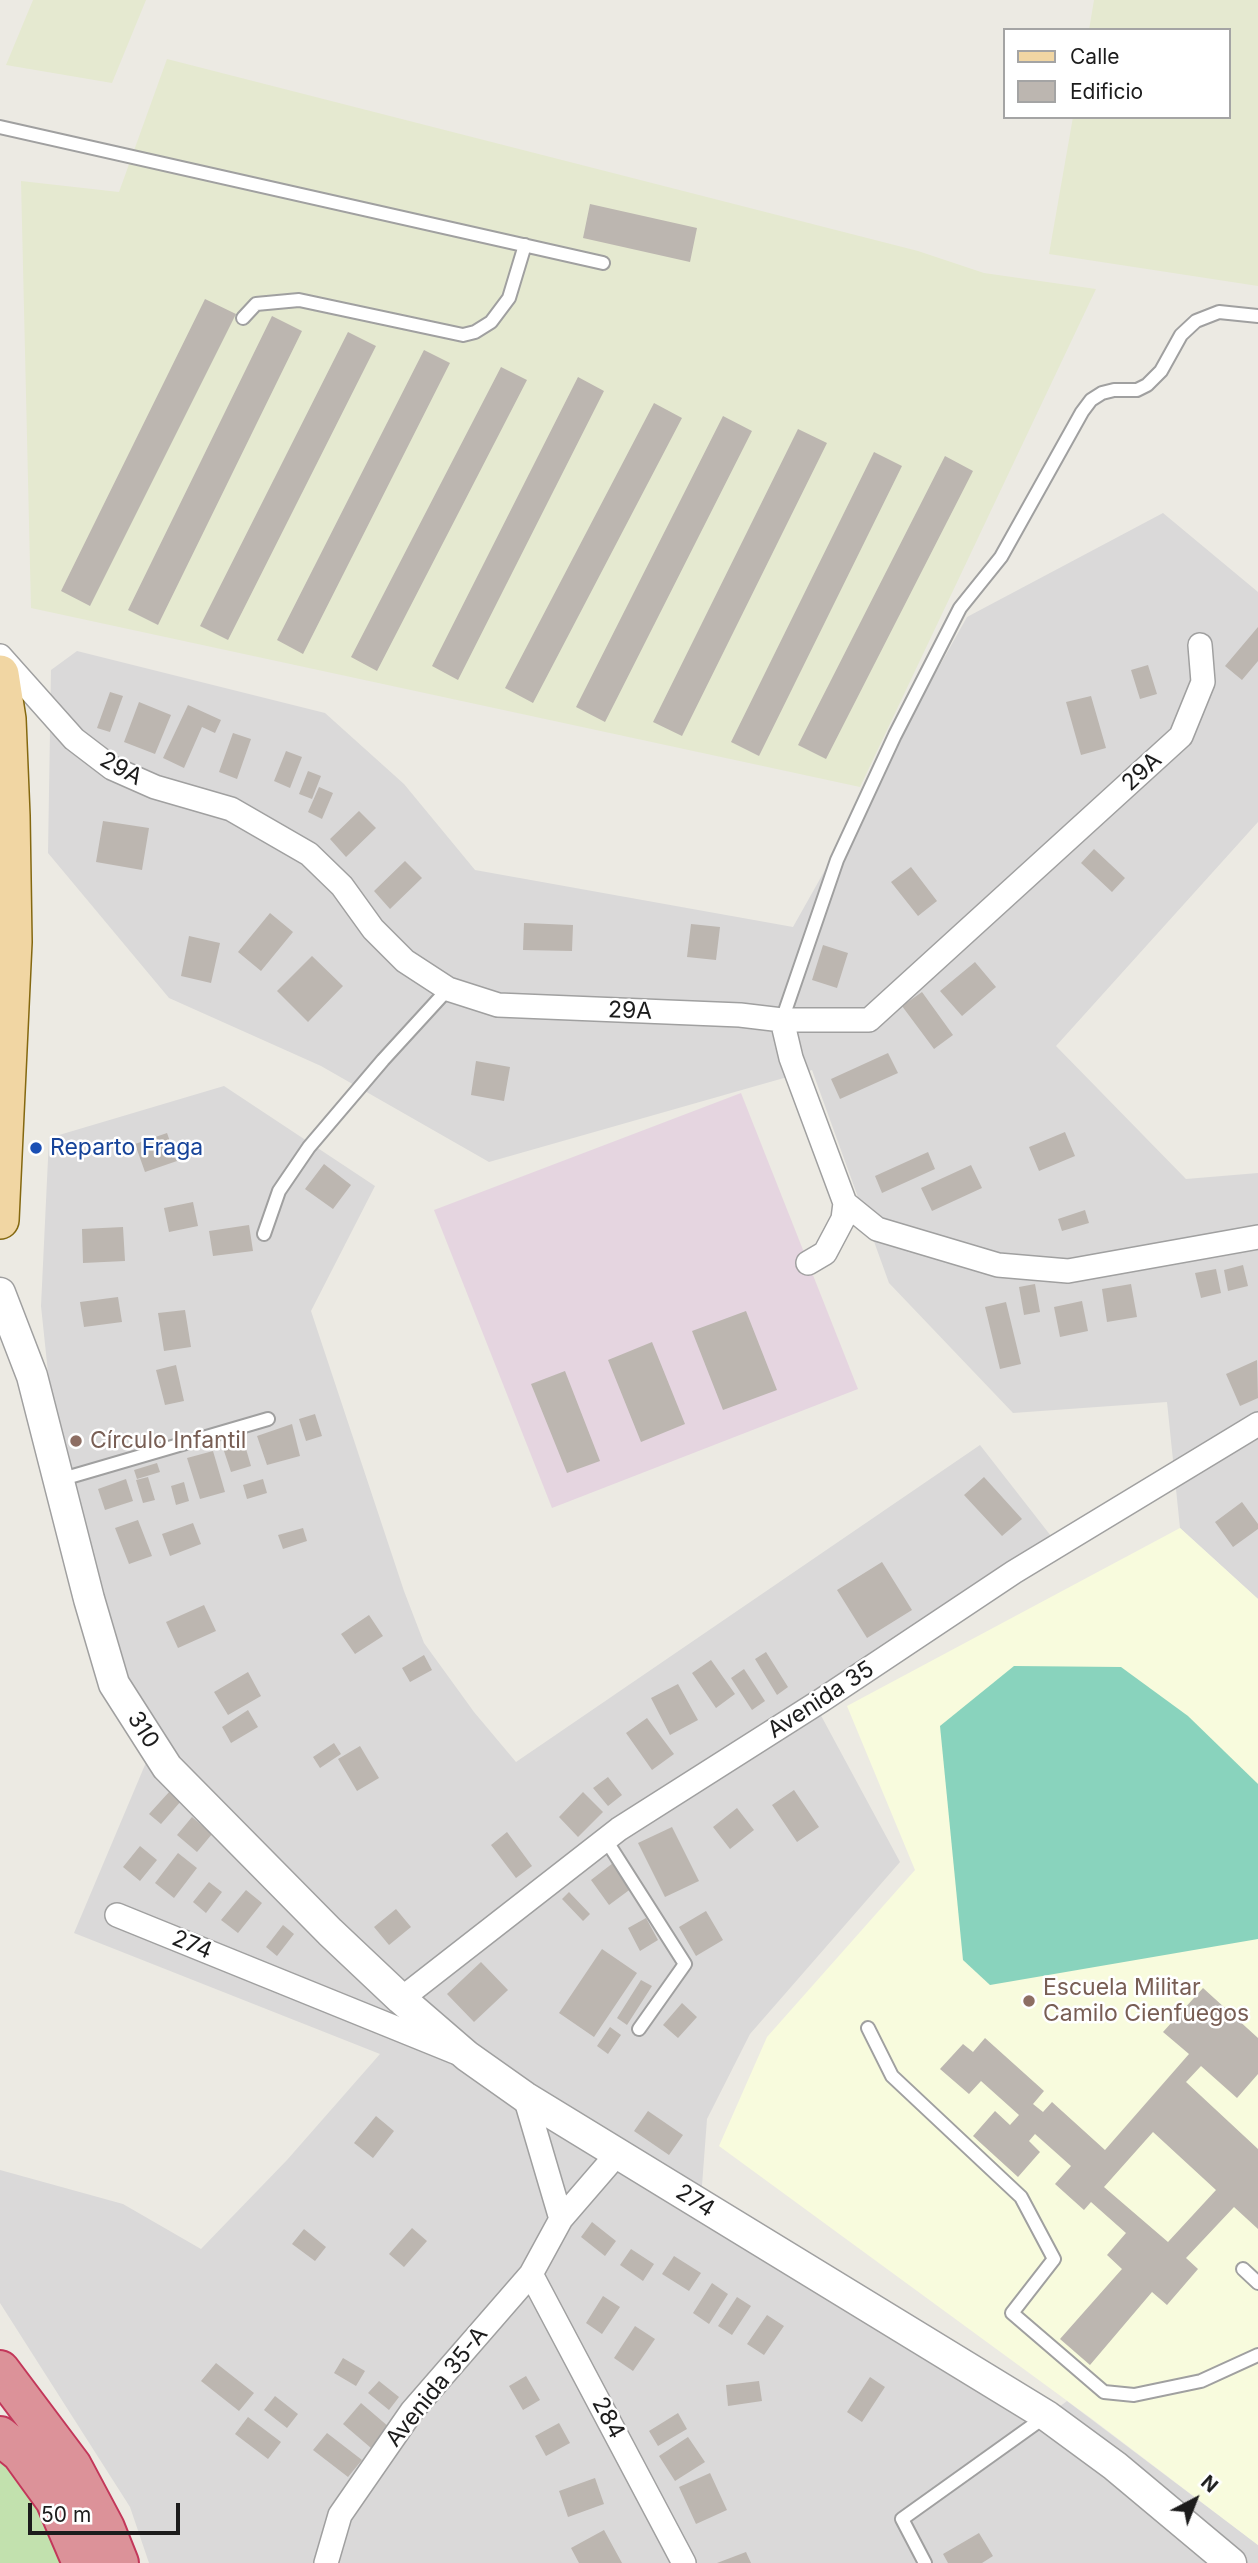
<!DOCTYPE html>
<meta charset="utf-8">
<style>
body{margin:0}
#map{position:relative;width:1258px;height:2563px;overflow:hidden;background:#eceae3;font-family:Inter,sans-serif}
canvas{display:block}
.legend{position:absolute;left:1003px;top:28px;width:228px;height:91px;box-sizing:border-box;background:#fff;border:2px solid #a4a4a4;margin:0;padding:9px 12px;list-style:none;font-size:21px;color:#1c1c1c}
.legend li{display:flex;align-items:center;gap:14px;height:35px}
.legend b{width:35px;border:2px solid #a4a4a4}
.north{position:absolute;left:1160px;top:2465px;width:70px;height:70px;-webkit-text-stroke:5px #fff;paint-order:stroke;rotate:42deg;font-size:19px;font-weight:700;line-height:28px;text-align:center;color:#1c1c1c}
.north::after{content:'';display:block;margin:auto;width:24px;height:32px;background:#1c1c1c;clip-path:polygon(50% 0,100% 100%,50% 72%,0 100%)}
.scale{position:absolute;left:28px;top:2503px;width:152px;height:32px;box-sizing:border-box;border:4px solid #1c1c1c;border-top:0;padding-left:9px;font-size:21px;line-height:24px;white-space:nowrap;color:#1c1c1c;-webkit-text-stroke:5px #fff;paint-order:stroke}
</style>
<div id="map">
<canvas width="1258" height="2563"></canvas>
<ul class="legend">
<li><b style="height:9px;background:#f1d6a3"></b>Calle</li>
<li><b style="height:19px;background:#bcb6b0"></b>Edificio</li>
</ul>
<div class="north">N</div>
<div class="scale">50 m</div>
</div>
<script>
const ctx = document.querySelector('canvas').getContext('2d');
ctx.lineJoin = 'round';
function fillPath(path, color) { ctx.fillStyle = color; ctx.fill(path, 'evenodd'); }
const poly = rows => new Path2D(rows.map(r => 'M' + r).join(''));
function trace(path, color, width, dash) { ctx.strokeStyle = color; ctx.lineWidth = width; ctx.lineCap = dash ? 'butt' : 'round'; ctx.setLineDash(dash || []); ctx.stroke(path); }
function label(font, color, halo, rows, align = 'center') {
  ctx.font = font + ' Inter,sans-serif'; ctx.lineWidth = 5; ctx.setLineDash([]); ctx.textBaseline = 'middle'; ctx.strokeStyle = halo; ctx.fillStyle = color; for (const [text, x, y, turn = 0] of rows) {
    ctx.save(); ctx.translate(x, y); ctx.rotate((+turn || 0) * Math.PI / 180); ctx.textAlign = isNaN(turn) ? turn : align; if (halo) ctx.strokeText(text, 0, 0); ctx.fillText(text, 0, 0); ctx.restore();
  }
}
fillPath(poly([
 [1163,513,1258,592,1258,822,1056,1046,1186,1179,1258,1173,1258,1599,1180,1528,1167,1402,1013,1413,889,1283,812,1070,489,1162,321,1066,169,998,48,853,51,670,77,651,325,713,404,784,475,870,793,927,967,617],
 [224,1086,375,1186,311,1311,404,1591,424,1643,474,1712,516,1762,980,1445,1058,1545,818,1710,900,1862,750,2034,707,2119,700,2212,1047,2416,1067,2401,1258,2545,1258,2563,149,2563,130,2507,0,2303,0,2170,123,2204,201,2249,287,2160,380,2054,74,1933,150,1753,68,1563,41,1306,49,1138]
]), '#dad9d9');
fillPath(poly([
 [741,1093,858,1389,552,1508,434,1210]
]), '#e5d5e0');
fillPath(poly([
 [1180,1528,1258,1599,1258,2545,1092,2419,719,2146,767,2037,915,1870,847,1706]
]), '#f8fbdd');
fillPath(poly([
 [33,0,146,0,112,83,6,65],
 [1094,0,1258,0,1258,286,1049,254,1073,117,1228,117,1228,30,1089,30],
 [167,59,918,251,984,273,1096,289,860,787,31,608,21,181,119,192]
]), '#e5e9d0');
fillPath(poly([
 [0,2452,39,2495,71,2563,0,2563]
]), '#c2e1ae');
fillPath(poly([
 [1014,1666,1121,1667,1188,1716,1258,1784,1258,1939,990,1985,963,1960,940,1726]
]), '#89d3bd');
fillPath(poly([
 [590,204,697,228,690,262,583,238],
 [205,299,236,314,90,606,61,591],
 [272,316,302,331,158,625,128,610],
 [348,332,376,346,228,640,200,626],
 [424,350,450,363,303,654,277,640],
 [501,367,527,380,377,671,351,657],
 [578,377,604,391,458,680,432,666],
 [654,403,682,418,533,703,505,688],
 [723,416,752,431,605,722,576,707],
 [798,429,827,443,682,736,653,722],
 [874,452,902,466,759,756,731,742],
 [945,456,973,471,826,759,798,745],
 [1258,627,1258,661,1242,680,1225,666],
 [1148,665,1157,694,1140,699,1131,670],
 [110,692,123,696,110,732,97,728],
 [1091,696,1106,748,1081,755,1066,702],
 [139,702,171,715,155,754,124,742],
 [188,705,221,720,215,733,202,727,184,768,163,758],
 [233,733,251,739,237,779,219,772],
 [286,751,302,757,290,788,274,781],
 [308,771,321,776,312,799,299,794],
 [319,787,333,793,322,819,308,812],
 [359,811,376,828,346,857,330,839],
 [103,821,149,828,142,870,96,862],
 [1094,849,1125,878,1112,892,1081,863],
 [405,861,422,878,390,909,374,891],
 [911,867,937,901,918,916,891,882],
 [270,913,293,932,261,971,238,952],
 [524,923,573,925,572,951,523,950],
 [691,924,720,927,716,960,687,957],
 [189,936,220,943,211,983,181,976],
 [823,945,848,953,837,988,812,980],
 [312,956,343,986,308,1022,277,991],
 [975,962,996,987,962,1016,940,991],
 [922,992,953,1035,934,1049,902,1006],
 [888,1053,898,1073,840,1099,831,1079],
 [476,1061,510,1067,504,1101,471,1095],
 [1065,1132,1075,1156,1039,1171,1029,1147],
 [167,1133,177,1161,145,1172,135,1144],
 [928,1152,935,1169,882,1193,875,1176],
 [324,1164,351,1185,333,1209,305,1189],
 [971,1165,982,1188,932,1211,921,1188],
 [193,1202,198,1226,169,1232,164,1208],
 [1085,1210,1089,1223,1062,1231,1058,1219],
 [249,1225,253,1251,213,1256,209,1231],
 [123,1227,125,1261,83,1263,82,1229],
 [1243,1265,1248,1286,1228,1291,1224,1270],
 [1216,1269,1221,1293,1201,1298,1195,1273],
 [1035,1284,1040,1312,1024,1315,1019,1287],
 [1131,1284,1137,1317,1107,1322,1102,1289],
 [118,1297,122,1322,84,1327,80,1302],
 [1082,1301,1088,1331,1060,1337,1054,1307],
 [1006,1302,1021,1364,1000,1369,985,1307],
 [185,1310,191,1347,164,1351,158,1313],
 [746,1311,777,1390,723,1410,692,1331],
 [652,1342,685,1424,641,1442,608,1360],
 [1257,1360,1258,1398,1240,1406,1226,1374],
 [176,1365,184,1401,165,1405,156,1370],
 [565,1371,600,1461,567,1473,531,1384],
 [315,1414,322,1436,306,1441,299,1419],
 [292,1424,300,1456,267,1465,257,1436],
 [244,1442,251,1466,231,1472,223,1448],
 [213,1451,225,1492,200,1499,187,1458],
 [157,1463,160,1472,137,1479,134,1470],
 [148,1477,155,1500,143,1503,136,1480],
 [984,1477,1022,1519,1002,1536,964,1495],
 [126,1479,133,1501,105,1510,98,1489],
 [263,1479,267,1493,247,1499,243,1485],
 [184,1482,189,1501,176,1505,171,1486],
 [1242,1502,1258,1524,1258,1529,1233,1547,1215,1522],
 [138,1520,152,1556,129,1564,115,1528],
 [193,1523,201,1544,170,1556,162,1534],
 [303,1528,307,1541,283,1549,278,1535],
 [882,1562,912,1610,867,1638,837,1590],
 [204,1605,216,1631,178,1648,166,1622],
 [369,1615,383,1636,355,1654,341,1634],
 [766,1652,788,1687,777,1695,755,1659],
 [424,1655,432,1670,410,1682,402,1668],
 [711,1660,735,1694,716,1708,692,1673],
 [744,1669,765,1701,752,1710,731,1678],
 [248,1672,261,1696,228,1715,214,1692],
 [678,1684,698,1720,670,1735,651,1698],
 [248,1710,258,1727,231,1743,222,1727],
 [647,1718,674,1754,652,1770,626,1733],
 [334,1743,341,1754,320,1768,313,1757],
 [360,1746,379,1778,357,1791,338,1759],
 [608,1777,622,1795,608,1806,593,1788],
 [794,1790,819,1827,797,1842,772,1805],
 [170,1791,181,1801,161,1824,149,1814],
 [583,1792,603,1812,578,1837,559,1817],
 [737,1808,754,1830,730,1849,713,1827],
 [192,1817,212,1834,197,1852,177,1835],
 [672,1827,699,1881,665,1897,638,1843],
 [507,1832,532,1866,516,1878,491,1845],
 [140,1846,157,1860,140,1881,123,1867],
 [178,1853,197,1868,174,1898,155,1883],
 [613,1863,632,1888,609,1905,591,1880],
 [209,1882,222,1892,206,1913,193,1902],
 [246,1890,262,1903,238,1933,221,1920],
 [569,1892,590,1914,583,1921,562,1899],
 [396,1909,411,1927,389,1945,374,1927],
 [706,1911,723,1940,696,1956,679,1927],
 [646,1918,658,1940,640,1951,628,1928],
 [283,1925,294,1934,277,1956,266,1947],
 [602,1949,637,1973,594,2037,559,2013],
 [481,1962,508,1990,474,2022,447,1994],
 [641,1980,652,1986,627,2025,617,2018],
 [1203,1988,1258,2038,1258,2074,1237,2098,1201,2066,1186,2082,1258,2149,1258,2229,1234,2207,1186,2258,1198,2269,1167,2305,1152,2292,1090,2365,1060,2339,1122,2269,1107,2255,1126,2233,1091,2202,1084,2210,1055,2184,1071,2166,1035,2134,1029,2141,1040,2152,1018,2177,973,2136,995,2111,1010,2125,1019,2115,981,2081,969,2094,940,2069,963,2044,973,2052,985,2038,1044,2091,1033,2104,1043,2112,1052,2102,1105,2150,1189,2054,1163,2032],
 [1153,2132,1216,2190,1168,2242,1104,2187],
 [682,2003,697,2017,678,2038,663,2025],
 [610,2027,621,2035,608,2054,597,2046],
 [648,2111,683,2135,669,2155,634,2131],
 [376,2116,394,2131,373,2158,354,2143],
 [592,2222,616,2241,605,2256,581,2237],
 [412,2228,427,2241,404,2267,389,2254],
 [304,2229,326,2247,315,2261,292,2244],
 [631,2249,654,2264,643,2281,620,2265],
 [674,2256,701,2273,689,2291,662,2274],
 [712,2283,728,2294,709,2324,693,2313],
 [603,2296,620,2307,602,2334,586,2323],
 [737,2297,751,2306,732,2335,718,2326],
 [767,2315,784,2326,764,2355,747,2344],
 [635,2326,655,2339,633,2371,614,2358],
 [343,2358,365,2371,356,2386,334,2373],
 [216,2363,254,2393,239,2411,201,2381],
 [526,2376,540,2400,523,2410,509,2386],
 [870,2377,885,2387,862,2422,847,2412],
 [379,2381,399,2397,389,2410,368,2393],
 [759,2381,762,2401,728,2406,726,2385],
 [275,2396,298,2414,287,2428,264,2410],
 [361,2403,389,2427,371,2448,343,2424],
 [678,2413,687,2429,658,2446,649,2431],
 [248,2417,281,2442,268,2459,235,2434],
 [559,2423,570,2443,546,2456,535,2436],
 [327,2433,362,2460,348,2477,313,2450],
 [688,2437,705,2462,675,2481,659,2456],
 [710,2473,727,2510,696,2524,679,2487],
 [595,2478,604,2504,568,2517,559,2491],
 [604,2530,622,2563,579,2563,571,2548],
 [979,2533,993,2556,982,2563,948,2563,943,2554],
 [746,2552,751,2563,717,2563]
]), '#bcb6b0');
const service = poly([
 [0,127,603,263],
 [243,318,256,304,299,300,463,335,475,332,491,322,509,298,525,245],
 [782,1020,837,860,895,735,960,608,1001,557,1082,412,1091,400,1102,393,1114,390,1137,390,1147,385,1161,371,1181,335,1196,321,1219,312,1258,316],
 [264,1234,279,1191,309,1147,383,1060,448,989],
 [59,1480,268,1419],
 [606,1840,685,1964,639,2029],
 [868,2028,892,2076,1021,2197,1054,2259,1012,2313,1104,2392,1134,2395,1201,2381,1258,2355],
 [1243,2269,1258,2283],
 [925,2563,902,2519,1046,2416]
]);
const minor = poly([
 [0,656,74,739,112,768,155,787,231,809,309,854,342,886,373,929,405,961,448,989,498,1005,740,1015,782,1020,869,1020,1181,736,1203,682,1200,645],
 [782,1020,791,1058,845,1203,843,1219,825,1253,808,1263],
 [845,1203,877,1229,998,1265,1068,1271,1258,1237],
 [117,1915,455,2052],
 [401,1999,619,1829,822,1700,1014,1572,1258,1424],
 [525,2097,561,2219],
 [531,2274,684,2563],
 [326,2563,340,2515,412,2411,531,2274,561,2219,618,2153]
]);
const tertiary = poly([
 [0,1293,32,1376,89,1599,114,1684,167,1767,330,1932,401,1999,467,2056,525,2097,1047,2416,1115,2466,1231,2563]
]);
const primary = poly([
 [0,674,7,719,11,816,13,942,0,1220]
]);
const motorway = poly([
 [0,2370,72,2466,105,2528,119,2563],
 [0,2436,21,2453,55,2500,82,2563]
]);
trace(service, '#a0a0a0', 16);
trace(minor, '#a0a0a0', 26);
trace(tertiary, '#a0a0a0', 33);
trace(primary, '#846810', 40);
trace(motorway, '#c3375a', 42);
trace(service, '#fff', 12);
trace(minor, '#fff', 23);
trace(tertiary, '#fff', 30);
trace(primary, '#f1d6a3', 37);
trace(motorway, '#dc9299', 38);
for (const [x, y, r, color] of [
 [36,1148,7,"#1a4fb4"],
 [76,1441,7,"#8d6e63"],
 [1029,2001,7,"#8d6e63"]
]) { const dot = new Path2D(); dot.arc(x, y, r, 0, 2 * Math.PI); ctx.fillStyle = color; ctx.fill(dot); trace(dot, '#fff', 2.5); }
label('23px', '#1c1c1c', '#fff', [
 ["29A",121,769,29],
 ["29A",1142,772,-43],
 ["29A",630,1011,2],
 ["Avenida 35",821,1700,-33],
 ["310",143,1730,58],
 ["274",192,1945,22],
 ["274",695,2201,32],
 ["Avenida 35-A",437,2387,-51],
 ["284",608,2418,62]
]);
label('23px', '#164399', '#fff', [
 ["Reparto Fraga",50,1148]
], 'left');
label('23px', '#785e54', '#fff', [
 ["Círculo Infantil",90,1441],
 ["Escuela Militar",1043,1988],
 ["Camilo Cienfuegos",1043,2014]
], 'left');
</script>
